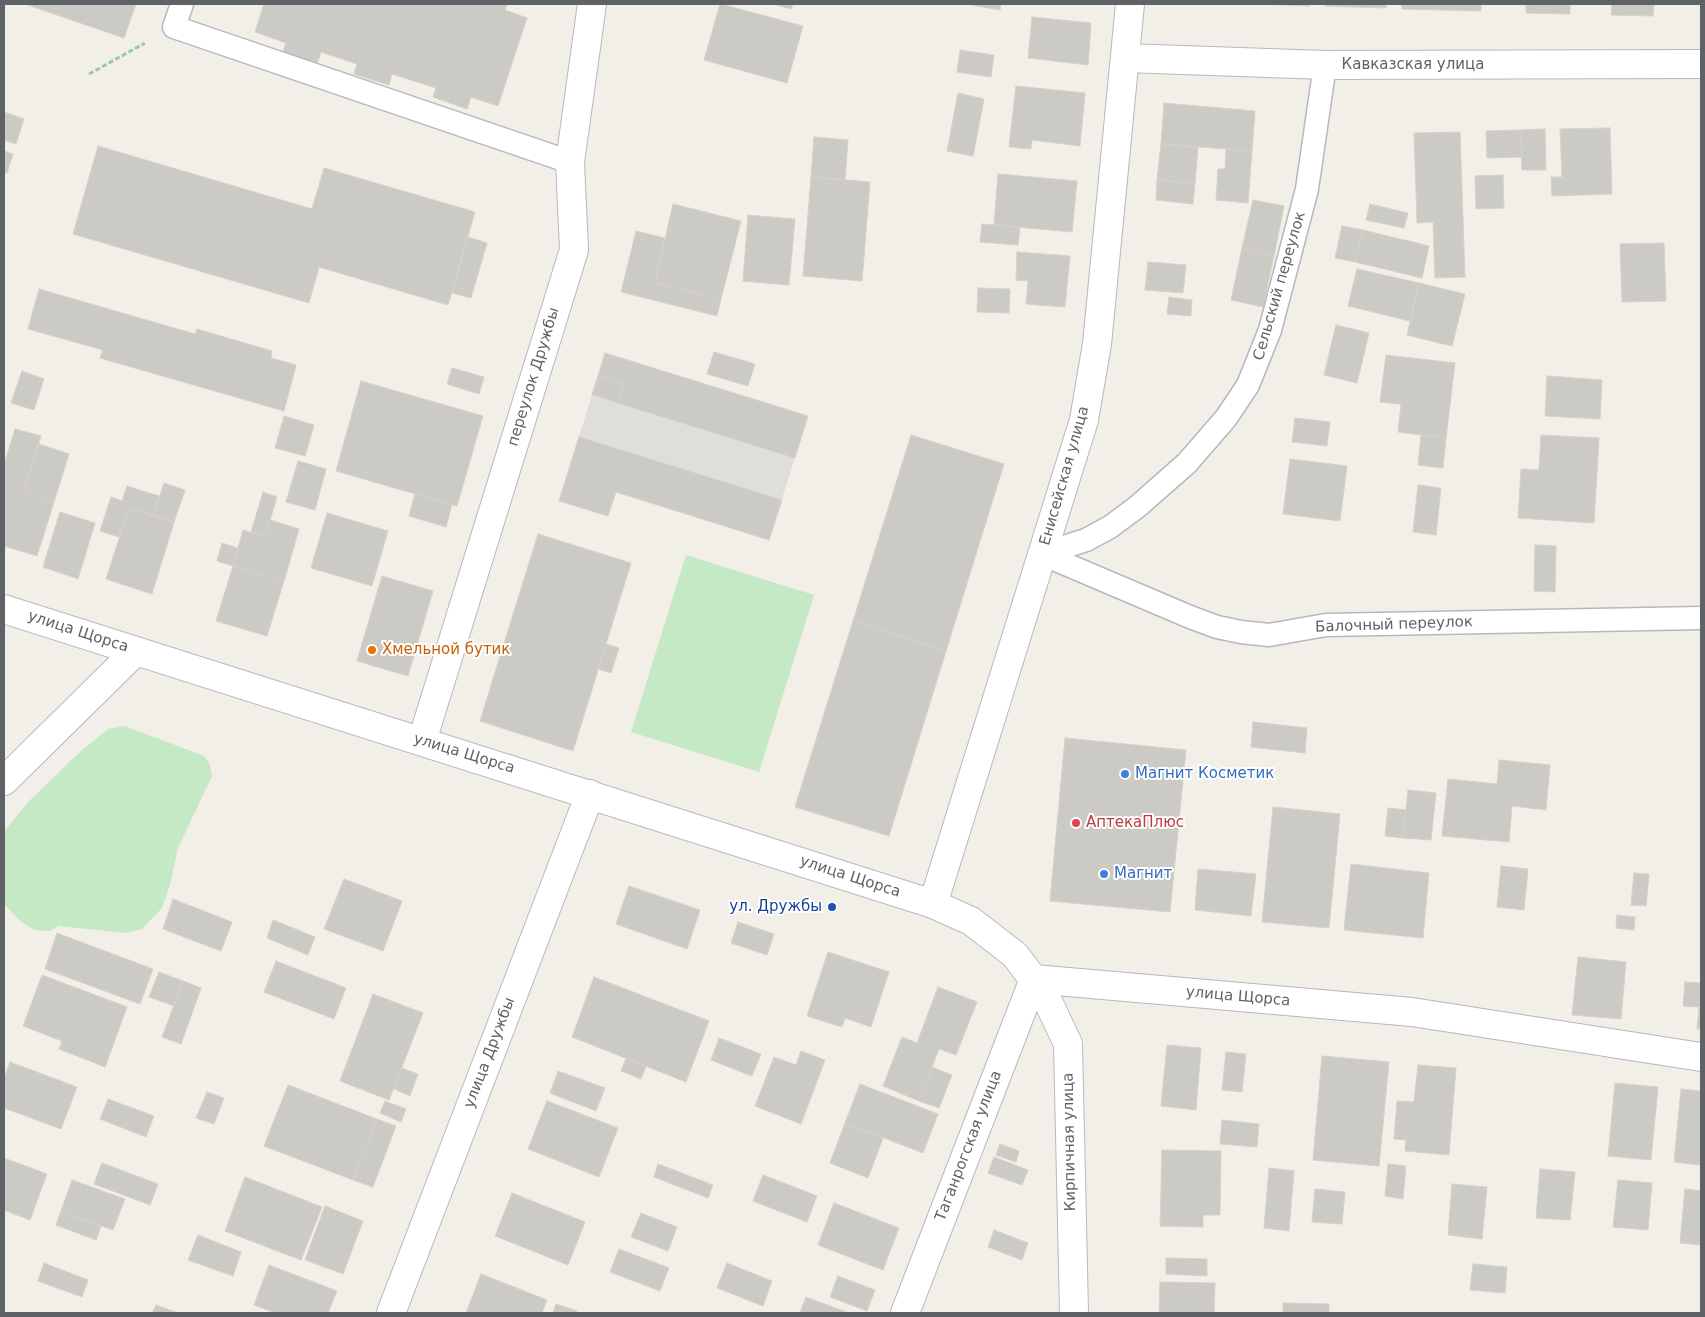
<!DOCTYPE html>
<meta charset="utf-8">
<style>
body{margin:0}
#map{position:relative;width:1705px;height:1317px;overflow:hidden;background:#f1efe8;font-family:"DejaVu Sans",sans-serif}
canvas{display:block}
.frame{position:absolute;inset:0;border:5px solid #5f6368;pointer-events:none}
</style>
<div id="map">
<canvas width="1705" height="1317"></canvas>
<div class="frame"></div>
</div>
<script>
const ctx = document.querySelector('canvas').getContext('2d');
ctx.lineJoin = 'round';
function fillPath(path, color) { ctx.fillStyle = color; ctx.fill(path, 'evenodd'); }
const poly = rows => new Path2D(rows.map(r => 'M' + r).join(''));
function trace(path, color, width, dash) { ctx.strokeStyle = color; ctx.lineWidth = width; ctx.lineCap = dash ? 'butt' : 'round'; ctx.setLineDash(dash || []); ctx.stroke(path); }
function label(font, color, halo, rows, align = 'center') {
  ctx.font = font + ' "DejaVu Sans",sans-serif'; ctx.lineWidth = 4; ctx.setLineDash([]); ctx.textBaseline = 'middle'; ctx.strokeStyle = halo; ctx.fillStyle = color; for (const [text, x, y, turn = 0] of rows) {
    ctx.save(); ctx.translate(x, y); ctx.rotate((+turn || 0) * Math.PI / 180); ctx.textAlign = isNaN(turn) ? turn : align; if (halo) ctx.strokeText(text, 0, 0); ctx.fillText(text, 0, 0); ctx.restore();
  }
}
fillPath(poly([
 [605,353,808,416,769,540,616,492,608,516,559,501]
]), '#e0deda');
fillPath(poly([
 [686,555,814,595,759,772,631,732],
 [125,726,204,756,210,765,212,776,178,848,170,885,162,908,142,929,126,933,59,926,50,931,34,930,18,919,4,904,4,832,29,801,81,751,108,729]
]), '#c5e8c5');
const building = poly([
 [25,4,136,4,124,38,25,4],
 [264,4,507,4,505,10,527,18,498,106,471,97,467,109,433,97,436,88,392,74,389,85,354,74,357,64,321,52,317,64,283,52,286,43,255,32,264,4],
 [720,4,803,26,787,83,704,60,720,4],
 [773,4,793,4,791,9,773,4],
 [966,4,1001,4,1000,10,966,4],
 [1259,4,1310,4,1310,6,1259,4],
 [1325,4,1386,4,1386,8,1325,6,1325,4],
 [1402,4,1481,4,1481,11,1402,9,1402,4],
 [1526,4,1570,4,1570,14,1526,13,1526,4],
 [1612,4,1654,4,1653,16,1611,15,1612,4],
 [1032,17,1091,23,1088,65,1028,58,1032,17],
 [960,50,994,55,991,77,957,72,960,50],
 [1016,86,1085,93,1080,146,1032,140,1031,149,1009,147,1016,86],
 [958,93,984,99,973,156,947,151,958,93],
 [1164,103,1255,111,1252,151,1161,144,1164,103],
 [4,112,24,119,16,144,4,140,4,112],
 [1610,128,1612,194,1552,196,1551,177,1562,177,1560,129,1610,128],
 [1545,129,1546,170,1522,170,1521,130,1545,129],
 [1521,130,1522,157,1487,158,1486,131,1521,130],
 [1460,132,1465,277,1435,278,1433,222,1417,223,1414,133,1460,132],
 [814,137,848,140,845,180,811,177,814,137],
 [1161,144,1198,147,1195,183,1157,180,1161,144],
 [98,146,312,209,324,168,475,212,448,305,319,267,309,303,73,234,98,146],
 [1226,149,1252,151,1248,203,1216,200,1218,169,1225,169,1226,149],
 [4,151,13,154,7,173,4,172,4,151],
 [998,174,1077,181,1072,232,994,225,998,174],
 [1503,175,1504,208,1476,209,1475,176,1503,175],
 [811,177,870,182,862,281,803,276,811,177],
 [1157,180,1195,183,1193,204,1156,200,1157,180],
 [1253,200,1284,206,1274,256,1242,248,1253,200],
 [673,204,741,221,721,299,655,283,673,204],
 [1370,204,1408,213,1404,228,1366,220,1370,204],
 [748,215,795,219,789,285,743,281,748,215],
 [982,224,1020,227,1018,245,980,242,982,224],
 [1342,226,1363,230,1355,262,1335,258,1342,226],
 [1363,230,1429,246,1422,278,1355,262,1363,230],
 [636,231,665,238,655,283,721,299,717,316,621,292,636,231],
 [468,237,487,243,471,298,452,293,468,237],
 [1664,243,1666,301,1622,302,1620,244,1664,243],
 [1242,248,1274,256,1263,307,1231,300,1242,248],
 [1017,252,1070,256,1065,307,1026,304,1028,281,1016,280,1017,252],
 [1148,262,1186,265,1183,293,1145,290,1148,262],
 [1357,269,1419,283,1410,321,1348,306,1357,269],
 [1419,283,1465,294,1452,346,1407,335,1419,283],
 [978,288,1010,289,1009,313,977,312,978,288],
 [39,289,195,334,197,329,272,351,271,358,296,365,284,411,100,358,103,350,28,329,39,289],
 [1169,297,1192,300,1191,316,1167,314,1169,297],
 [1336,325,1369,333,1357,383,1324,375,1336,325],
 [714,352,755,364,748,386,707,374,714,352],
 [605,353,808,416,795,458,618,403,624,384,598,376,605,353],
 [1386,355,1455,363,1446,438,1398,432,1401,404,1380,402,1386,355],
 [452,368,484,377,479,394,447,384,452,368],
 [22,371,44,379,34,410,11,403,22,371],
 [598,376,624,384,618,403,592,394,598,376],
 [1547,376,1602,380,1600,419,1545,416,1547,376],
 [361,381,483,416,457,506,336,471,361,381],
 [284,416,314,425,305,456,275,448,284,416],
 [1295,418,1330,422,1327,446,1292,442,1295,418],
 [15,429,41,436,23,492,54,502,37,556,4,546,4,465,15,429],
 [911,435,1004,464,946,651,853,621,911,435],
 [1421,435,1446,438,1443,468,1418,465,1421,435],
 [1541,435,1599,438,1594,523,1518,518,1521,469,1539,470,1541,435],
 [579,437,782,500,769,540,616,492,608,516,559,501,579,437],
 [39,444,69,454,54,502,23,492,39,444],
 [1290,459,1347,466,1340,521,1283,514,1290,459],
 [298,461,326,469,315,510,286,502,298,461],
 [164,483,185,490,174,522,153,516,164,483],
 [1418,485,1441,488,1436,535,1413,532,1418,485],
 [127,486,159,496,153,516,129,508,119,537,100,531,111,497,122,501,127,486],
 [263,492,277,497,265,537,251,532,263,492],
 [415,494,452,504,446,527,409,516,415,494],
 [129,508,174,522,152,594,106,579,129,508],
 [60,512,95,523,78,579,43,567,60,512],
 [327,513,388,531,372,586,311,568,327,513],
 [270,520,299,529,284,581,233,566,243,530,265,537,270,520],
 [538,534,631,563,573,751,480,721,538,534],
 [222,543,238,548,233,566,217,561,222,543],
 [1535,545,1556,546,1555,592,1534,591,1535,545],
 [233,566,284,581,267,636,216,621,233,566],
 [382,576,433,591,408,676,357,661,382,576],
 [853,621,946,651,889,836,795,807,853,621],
 [606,644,619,648,611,673,598,669,606,644],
 [1253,722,1307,728,1305,753,1251,747,1253,722],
 [1065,738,1186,750,1170,912,1050,901,1065,738],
 [1499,760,1550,765,1546,810,1512,806,1509,842,1442,836,1448,779,1497,784,1499,760],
 [1408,790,1436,793,1431,840,1403,838,1408,790],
 [1273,807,1340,814,1329,928,1262,922,1273,807],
 [1388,808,1406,810,1403,838,1385,836,1388,808],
 [1351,864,1429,873,1423,938,1344,930,1351,864],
 [1501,866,1528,869,1524,910,1497,907,1501,866],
 [1198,869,1256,874,1251,916,1195,910,1198,869],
 [1634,873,1649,874,1646,906,1631,905,1634,873],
 [344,879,402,901,383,951,324,929,344,879],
 [629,886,700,910,687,949,616,924,629,886],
 [173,899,232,922,221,951,163,929,173,899],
 [1617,915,1635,917,1634,930,1616,928,1617,915],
 [273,920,315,937,308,955,267,938,273,920],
 [738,922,774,934,767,955,731,943,738,922],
 [57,933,153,969,140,1004,45,969,57,933],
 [828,952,889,972,871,1027,845,1018,842,1027,807,1016,828,952],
 [1578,957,1626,962,1621,1019,1572,1015,1578,957],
 [276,961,346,988,334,1019,264,992,276,961],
 [159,972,183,981,174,1006,149,997,159,972],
 [42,975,127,1007,105,1067,59,1049,62,1041,23,1026,42,975],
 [594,977,709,1021,686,1082,572,1037,594,977],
 [183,981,201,988,181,1044,162,1037,183,981],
 [1685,982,1701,983,1701,1029,1697,1029,1699,1007,1683,1006,1685,982],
 [938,987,977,1002,956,1055,939,1049,919,1101,883,1086,902,1037,917,1043,938,987],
 [373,994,423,1013,389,1100,340,1081,373,994],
 [719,1038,761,1054,752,1076,711,1060,719,1038],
 [1167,1045,1201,1048,1196,1110,1161,1106,1167,1045],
 [801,1051,825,1060,801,1124,755,1106,774,1057,796,1065,801,1051],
 [1226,1052,1246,1054,1242,1092,1222,1090,1226,1052],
 [1322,1056,1389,1062,1379,1166,1313,1160,1322,1056],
 [626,1058,646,1066,641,1079,621,1071,626,1058],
 [10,1062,77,1087,61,1129,4,1108,4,1079,10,1062],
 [1418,1065,1456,1068,1449,1155,1405,1151,1406,1140,1394,1139,1397,1101,1414,1102,1418,1065],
 [932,1067,952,1075,939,1108,919,1101,932,1067],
 [401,1068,418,1074,410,1096,394,1089,401,1068],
 [558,1071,605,1088,596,1111,550,1093,558,1071],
 [1615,1083,1658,1087,1651,1160,1608,1156,1615,1083],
 [860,1084,938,1114,923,1153,845,1123,860,1084],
 [288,1085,377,1119,353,1180,264,1146,288,1085],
 [1681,1089,1701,1091,1701,1165,1674,1162,1681,1089],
 [207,1092,224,1098,214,1124,196,1118,207,1092],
 [108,1099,154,1116,146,1137,100,1119,108,1099],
 [385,1101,406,1109,401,1122,380,1113,385,1101],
 [547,1101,618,1128,599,1177,528,1149,547,1101],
 [377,1119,396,1126,373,1187,353,1180,377,1119],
 [1222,1120,1259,1124,1257,1147,1220,1144,1222,1120],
 [845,1123,883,1138,868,1178,830,1163,845,1123],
 [1000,1144,1019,1151,1016,1162,996,1155,1000,1144],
 [1162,1150,1221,1151,1220,1215,1203,1215,1203,1227,1160,1226,1162,1150],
 [994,1157,1028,1170,1022,1185,988,1173,994,1157],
 [4,1158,47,1174,30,1220,4,1210,4,1158],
 [102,1163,158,1184,150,1205,94,1184,102,1163],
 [658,1164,713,1185,708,1198,654,1177,658,1164],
 [1388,1164,1406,1166,1403,1199,1385,1196,1388,1164],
 [1269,1168,1294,1171,1289,1231,1264,1228,1269,1168],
 [1540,1169,1575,1172,1570,1220,1536,1218,1540,1169],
 [763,1175,817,1196,807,1222,753,1201,763,1175],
 [245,1177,322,1207,301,1260,225,1231,245,1177],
 [72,1180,125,1199,113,1230,61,1211,72,1180],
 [1618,1180,1652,1183,1648,1230,1613,1227,1618,1180],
 [1452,1184,1487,1187,1482,1239,1448,1235,1452,1184],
 [1315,1189,1345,1192,1342,1224,1312,1222,1315,1189],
 [1685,1189,1701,1191,1701,1245,1680,1243,1685,1189],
 [512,1193,585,1222,568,1265,495,1236,512,1193],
 [834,1203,899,1228,883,1270,818,1245,834,1203],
 [325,1206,363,1221,343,1274,305,1260,325,1206],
 [61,1211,101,1226,96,1240,56,1225,61,1211],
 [641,1213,677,1227,668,1251,631,1237,641,1213],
 [994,1230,1028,1243,1022,1260,988,1247,994,1230],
 [198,1235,241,1252,233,1276,188,1260,198,1235],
 [619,1249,669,1268,660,1291,610,1272,619,1249],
 [1166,1258,1207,1259,1207,1276,1166,1274,1166,1258],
 [44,1263,88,1280,82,1297,38,1281,44,1263],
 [727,1263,772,1281,763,1306,717,1288,727,1263],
 [1473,1264,1507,1267,1505,1293,1470,1290,1473,1264],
 [269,1265,337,1291,328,1313,275,1313,254,1305,269,1265],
 [481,1274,547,1300,542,1313,466,1313,481,1274],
 [838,1276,875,1290,867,1311,830,1297,838,1276],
 [1160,1282,1215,1283,1214,1313,1159,1313,1160,1282],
 [806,1297,849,1313,800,1313,806,1297],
 [1283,1303,1329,1304,1329,1313,1283,1313,1283,1303],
 [556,1304,577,1311,576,1313,553,1313,556,1304],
 [156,1305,178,1313,152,1313,156,1305]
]);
fillPath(building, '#cccac5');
trace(building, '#d6d1c6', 1);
const lane = poly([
 [182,4,174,27,570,162],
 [1042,554,1190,617,1217,627,1241,632,1269,635,1326,625,1701,618],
 [1042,554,1086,540,1110,527,1137,507,1187,463,1226,418,1248,385,1270,330,1307,189,1325,65]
]);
const street = poly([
 [1125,58,1325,65,1701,64],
 [422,741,574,250,570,162,592,4],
 [4,781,136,651],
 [933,904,1084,420,1097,344,1130,4],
 [391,1313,590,794],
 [905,1313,1034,979,1412,1012,1701,1057]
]);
const secondary = poly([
 [4,609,933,904,971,921,1015,955,1045,995,1068,1044,1074,1313]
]);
trace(lane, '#b5b8bc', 25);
trace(street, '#b5b8bc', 30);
trace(secondary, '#b6babf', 30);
trace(poly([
 [89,74,145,43]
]), '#9cc7a9', 3, [5, 2.5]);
trace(lane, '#fff', 22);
trace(street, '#fff', 28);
trace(secondary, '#fff', 28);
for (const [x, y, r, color] of [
 [372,650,5,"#e8710a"],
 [1125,774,5,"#3f7fe0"],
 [1076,823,5,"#e0444e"],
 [1104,874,5,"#3f7fe0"],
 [832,907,5,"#1a4fb4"]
]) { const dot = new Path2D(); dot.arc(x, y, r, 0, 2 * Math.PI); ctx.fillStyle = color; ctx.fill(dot); trace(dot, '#fff', 2); }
label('15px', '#5f6368', '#fff', [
 ["Кавказская улица",1413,65],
 ["Сельский переулок",1280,286,-74],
 ["переулок Дружбы",534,377,-73],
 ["Енисейская улица",1065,476,-74],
 ["Балочный переулок",1394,625,-2],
 ["улица Щорса",78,632,18],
 ["улица Щорса",464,754,17],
 ["улица Щорса",850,877,18],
 ["улица Щорса",1238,997,5],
 ["улица Дружбы",490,1053,-69],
 ["Кирпичная улица",1070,1142,-91],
 ["Таганрогская улица",969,1146,-69]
]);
label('15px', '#c56008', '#fff', [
 ["Хмельной бутик",382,650]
], 'left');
label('15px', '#366cbe', '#fff', [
 ["Магнит Косметик",1135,774],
 ["Магнит",1114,874]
], 'left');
label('15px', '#be3a42', '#fff', [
 ["АптекаПлюс",1086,823]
], 'left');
label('15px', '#164399', '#fff', [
 ["ул. Дружбы",822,907]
], 'right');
</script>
